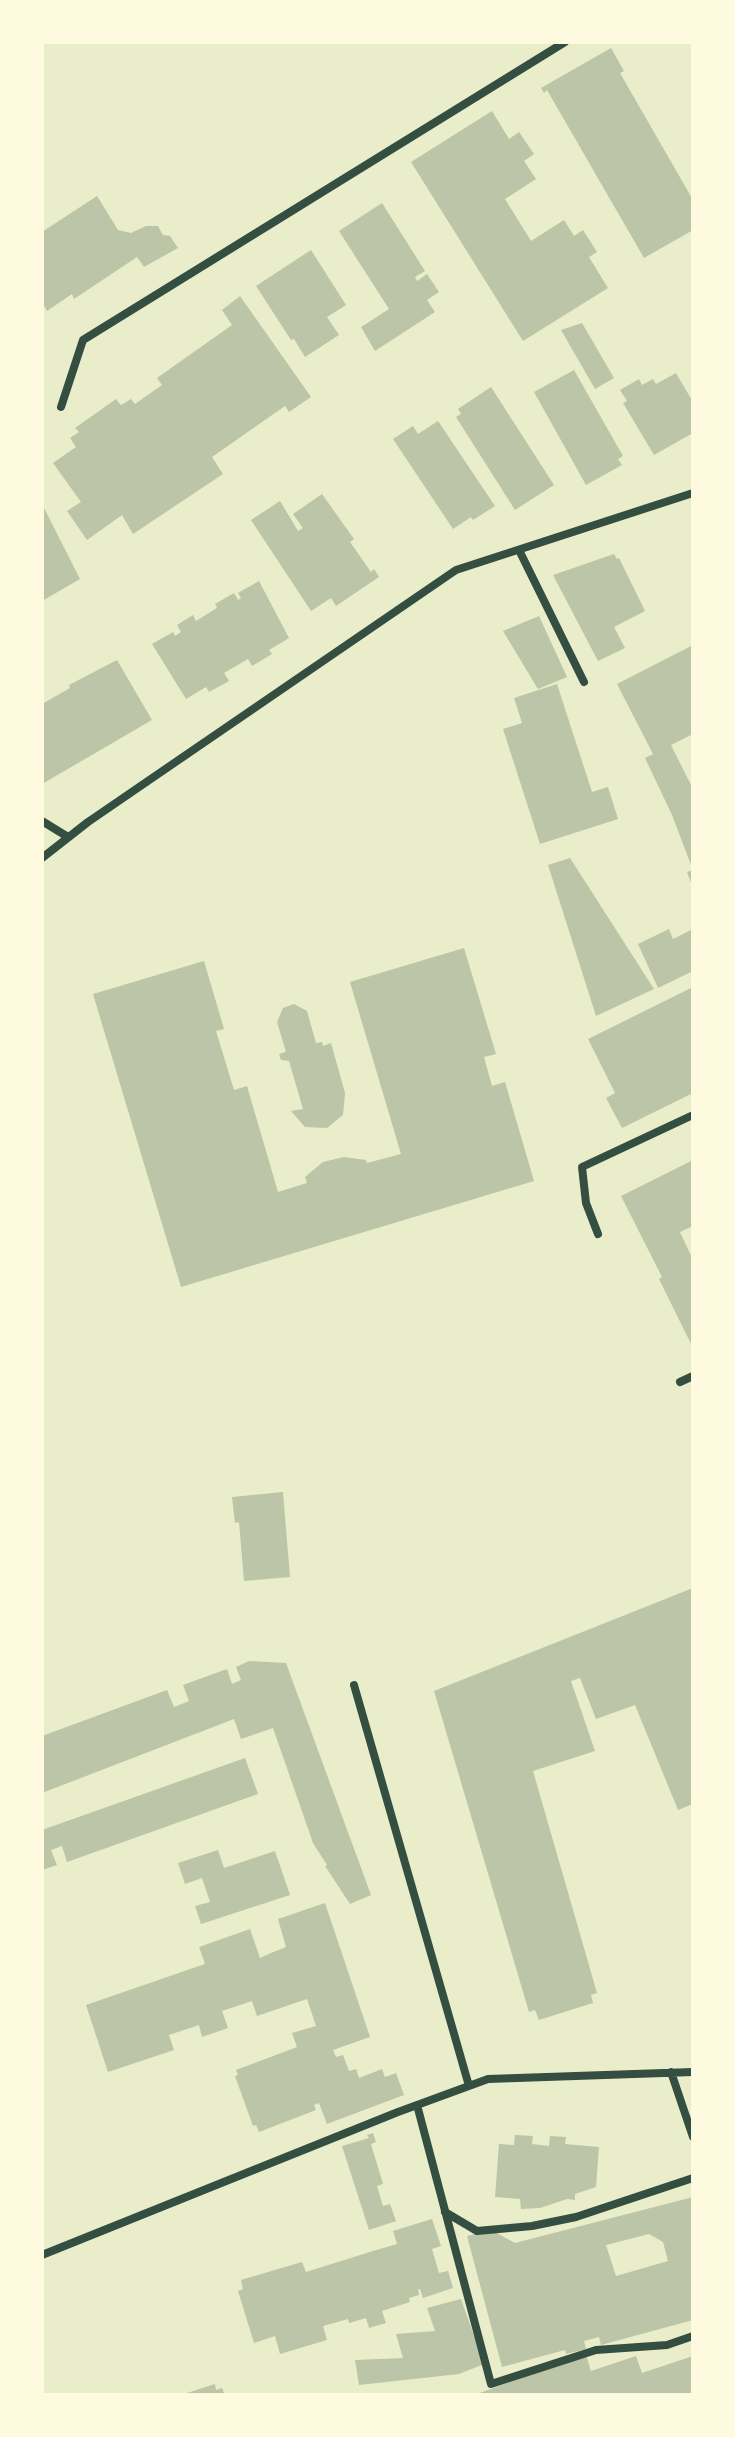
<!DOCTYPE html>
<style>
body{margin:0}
#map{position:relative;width:735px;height:2437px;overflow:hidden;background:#e9edc9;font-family:"IBM Plex Serif",serif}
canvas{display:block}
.frame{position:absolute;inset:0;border:44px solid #fefae0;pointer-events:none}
</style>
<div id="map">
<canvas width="735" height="2437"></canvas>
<div class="frame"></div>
</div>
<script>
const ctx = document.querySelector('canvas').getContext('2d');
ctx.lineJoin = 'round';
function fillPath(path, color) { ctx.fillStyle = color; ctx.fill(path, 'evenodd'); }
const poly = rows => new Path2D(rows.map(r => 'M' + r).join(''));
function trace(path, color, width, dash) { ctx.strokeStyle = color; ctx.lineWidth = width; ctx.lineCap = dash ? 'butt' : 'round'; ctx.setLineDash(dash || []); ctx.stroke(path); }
fillPath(poly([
 [611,48,624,71,620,73,693,200,693,230,644,258,547,90,544,93,541,88],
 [492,111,509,139,519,132,534,154,524,161,536,179,505,199,531,241,564,220,574,236,583,230,597,252,589,257,608,288,523,341,411,162],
 [97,196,118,230,131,233,146,226,158,226,163,235,170,236,178,248,144,267,137,257,74,299,72,294,47,311,42,302,42,232],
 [382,203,425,271,415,277,417,281,427,274,439,292,427,300,435,312,375,351,361,327,389,309,339,231],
 [311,250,346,305,327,317,339,335,305,357,294,339,291,340,256,286],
 [240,296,311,397,289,412,285,406,212,457,223,474,133,534,122,515,87,540,67,511,81,502,53,463,76,447,70,438,79,432,75,428,116,399,121,405,131,399,135,404,162,385,157,378,232,325,222,310],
 [582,323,614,378,595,389,561,330],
 [574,370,623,456,618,459,622,465,586,485,534,392],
 [676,373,693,402,693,433,654,455,623,403,627,401,620,390,639,379,642,385,653,379,656,384],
 [491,387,554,485,515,510,456,417,461,414,458,409],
 [438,421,495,506,473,520,471,517,453,529,393,439,413,426,418,434],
 [322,494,354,539,350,542,371,572,374,569,379,577,336,606,331,598,311,611,251,520,280,501,298,531,303,528,293,514],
 [42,504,80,579,42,601],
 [614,554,617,559,619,558,645,611,614,627,625,648,598,661,553,575],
 [259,581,289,638,269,650,272,654,252,666,248,659,224,673,229,681,209,692,206,687,186,699,152,644,173,632,175,636,181,632,177,625,193,615,196,621,217,608,215,604,234,593,238,600,241,598,238,593],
 [539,616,567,677,538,689,503,631],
 [693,645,693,734,671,745,693,789,693,888,687,872,693,870,672,815,645,758,653,754,617,684],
 [117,660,152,720,42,784,42,704,70,688,69,685],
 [557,684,592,792,608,787,618,819,540,844,503,729,522,723,514,698],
 [570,858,654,989,596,1016,548,865],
 [669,929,673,939,693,929,693,971,658,988,638,944],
 [464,948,496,1054,484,1057,492,1086,505,1082,534,1181,181,1287,93,994,204,961,224,1029,216,1031,234,1090,247,1086,278,1192,307,1183,305,1177,323,1162,344,1157,366,1160,367,1163,401,1154,350,982],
 [693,987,693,1093,622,1128,606,1098,615,1093,588,1039],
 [294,1004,307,1011,316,1043,322,1042,323,1046,331,1043,345,1093,343,1115,327,1128,305,1127,291,1111,303,1109,289,1061,281,1060,279,1054,286,1052,277,1022,283,1008],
 [693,1160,693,1226,680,1232,693,1260,693,1348,659,1279,662,1277,621,1196],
 [283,1492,290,1577,244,1581,239,1522,235,1523,232,1497],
 [693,1588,693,1804,678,1810,635,1705,596,1719,580,1678,571,1681,595,1751,533,1771,597,1993,591,1995,593,2003,539,2020,535,2010,529,2012,434,1691],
 [249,1661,286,1663,371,1895,350,1904,325,1866,327,1865,313,1843,273,1728,241,1739,234,1719,42,1793,42,1736,167,1690,174,1707,189,1701,183,1685,227,1669,232,1684,241,1680,236,1667],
 [245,1758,258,1794,67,1862,62,1846,51,1850,57,1865,42,1870,42,1830],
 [218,1850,224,1868,275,1851,290,1895,201,1924,195,1906,210,1902,202,1878,185,1884,178,1863],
 [325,1903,370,2037,333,2050,336,2057,343,2055,349,2071,356,2069,359,2078,382,2069,385,2077,396,2073,404,2095,327,2124,319,2103,314,2105,316,2110,259,2132,256,2125,253,2126,235,2076,238,2075,236,2070,297,2047,292,2033,316,2026,307,1999,257,2016,252,2001,222,2011,228,2028,202,2037,199,2025,169,2035,174,2050,108,2072,86,2005,205,1964,199,1947,250,1929,260,1958,271,1953,286,1947,278,1919],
 [373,2133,376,2142,371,2144,383,2184,377,2186,383,2206,390,2204,396,2221,369,2230,342,2146,369,2138,367,2135],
 [515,2135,533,2136,532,2144,549,2146,550,2136,566,2137,565,2144,599,2147,596,2187,575,2194,575,2200,567,2199,540,2208,521,2209,520,2199,495,2197,499,2144,514,2145],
 [693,2197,693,2320,601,2345,599,2337,584,2341,586,2349,566,2354,565,2350,502,2367,467,2236,491,2230,515,2243],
 [649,2234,663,2242,668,2261,616,2276,606,2245],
 [432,2219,441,2246,432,2249,439,2273,448,2271,453,2288,423,2298,420,2289,418,2289,419,2295,409,2298,410,2302,382,2311,386,2323,369,2328,366,2318,349,2323,348,2319,323,2326,327,2340,280,2354,275,2336,254,2343,238,2291,243,2289,241,2280,302,2262,306,2272,373,2251,397,2244,393,2231],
 [461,2299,484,2364,459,2374,359,2385,355,2360,403,2358,396,2334,435,2331,427,2308],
 [586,2355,591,2371,636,2356,642,2373,693,2356,693,2395,474,2395],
 [215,2384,216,2390,222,2388,225,2395,181,2395]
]), '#bcc5a7');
trace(poly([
 [61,407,83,340,565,42],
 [519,550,584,682],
 [42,821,68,837],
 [42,858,88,822,456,570,693,493],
 [598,1234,586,1203,582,1167,693,1115],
 [680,1382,693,1376],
 [354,1685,469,2086],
 [671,2072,693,2137],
 [417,2105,491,2384,596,2350,667,2345,693,2336],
 [445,2212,477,2231,532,2226,576,2217,693,2178],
 [42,2255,398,2112,488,2079,693,2072]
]), '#344e41', 8);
</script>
